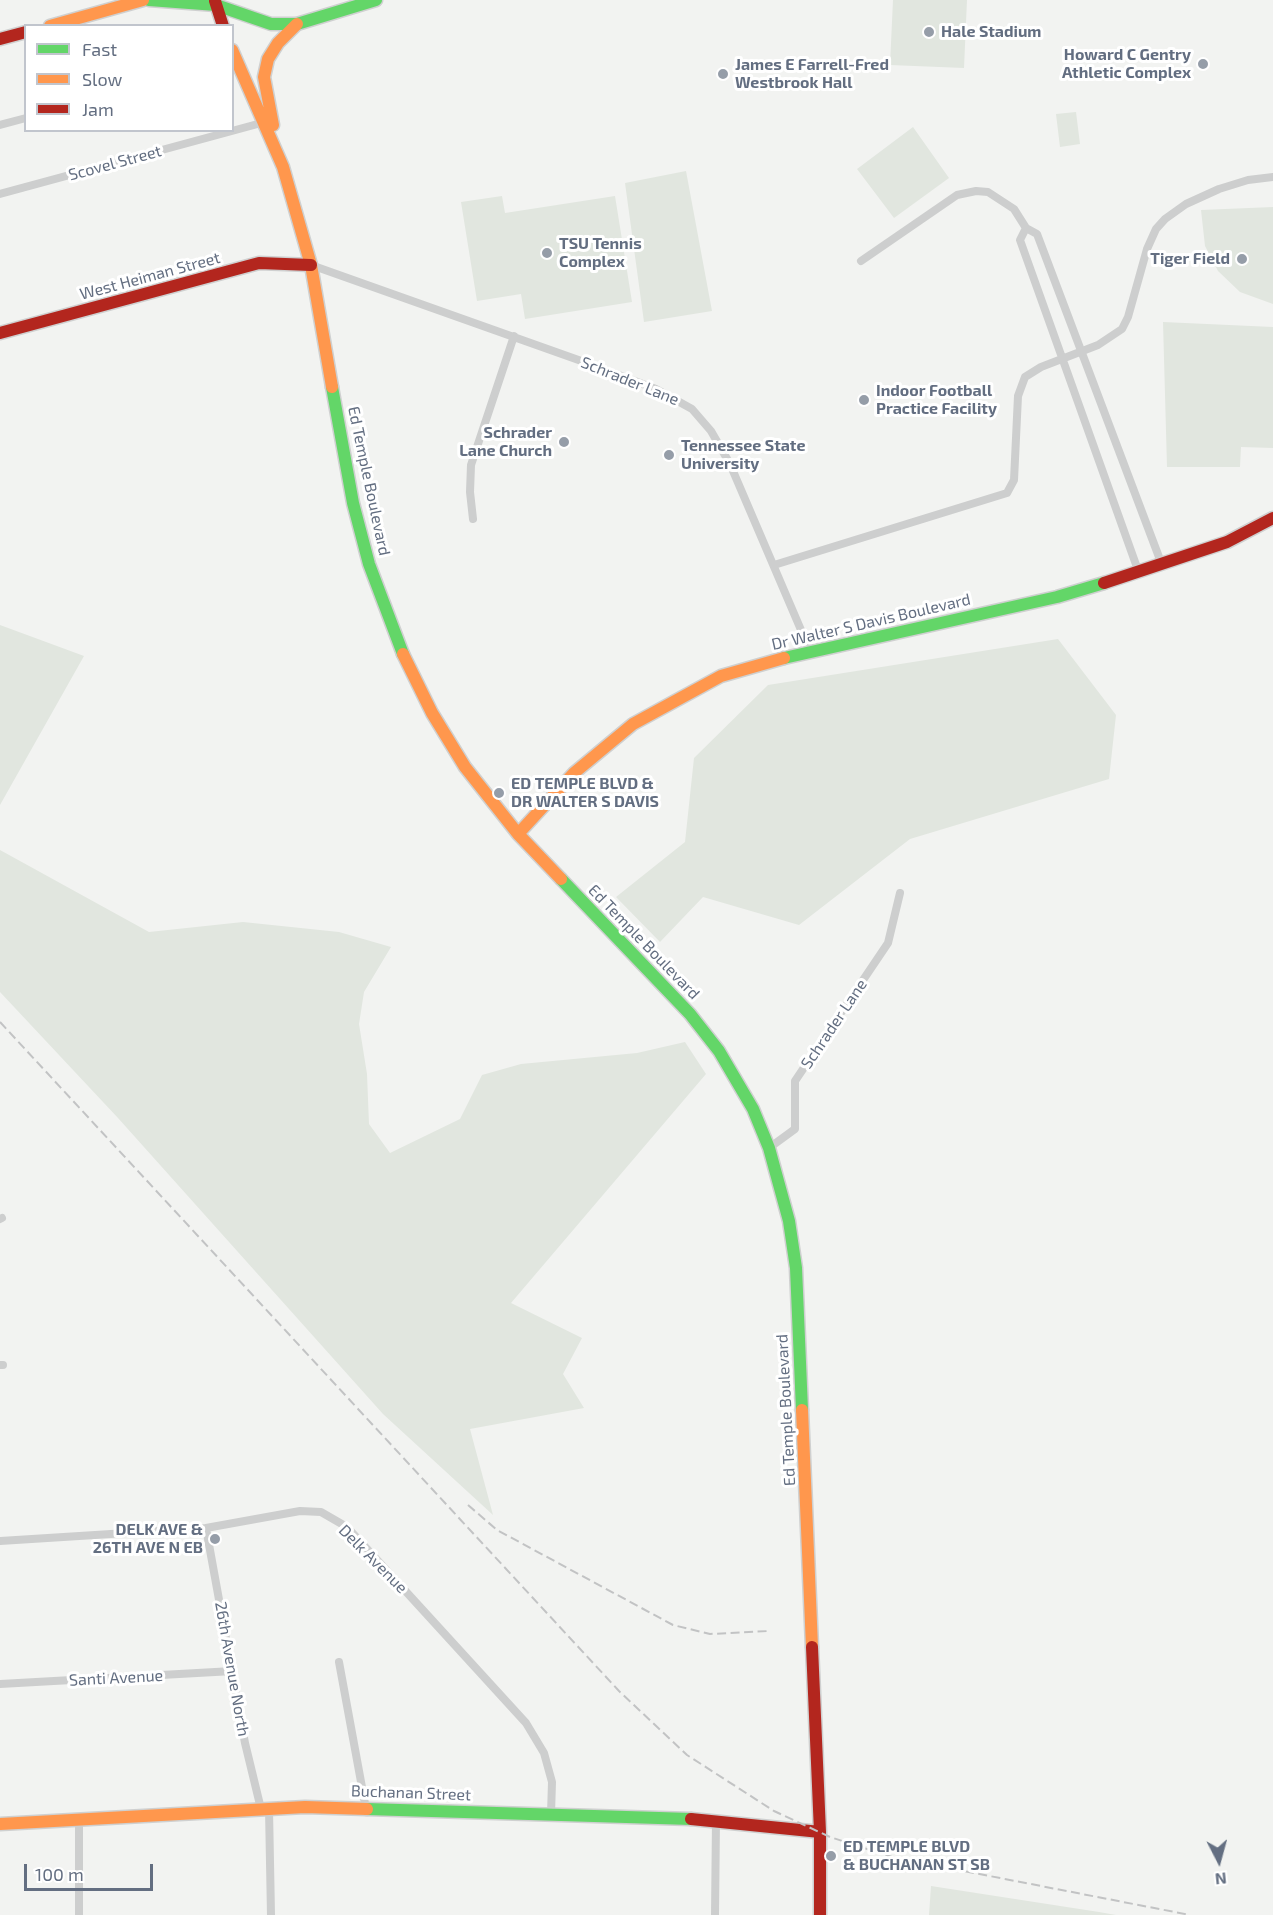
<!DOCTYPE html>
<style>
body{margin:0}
#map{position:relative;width:1273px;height:1915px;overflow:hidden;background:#f2f3f1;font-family:"Exo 2",sans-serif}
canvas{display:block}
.legend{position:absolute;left:24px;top:24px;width:210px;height:108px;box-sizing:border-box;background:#fff;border:2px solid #c1c5cd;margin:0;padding:8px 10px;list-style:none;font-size:18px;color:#636e81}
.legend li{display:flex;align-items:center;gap:12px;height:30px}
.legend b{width:30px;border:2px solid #c1c5cd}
.north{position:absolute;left:1189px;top:1831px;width:60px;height:60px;-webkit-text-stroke:4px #fff;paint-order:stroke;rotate:174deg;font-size:16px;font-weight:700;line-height:24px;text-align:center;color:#636e81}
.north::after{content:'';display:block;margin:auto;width:21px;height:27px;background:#636e81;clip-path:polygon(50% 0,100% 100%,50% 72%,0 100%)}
.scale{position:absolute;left:24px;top:1864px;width:129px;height:27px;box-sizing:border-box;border:3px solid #636e81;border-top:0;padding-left:8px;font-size:18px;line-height:21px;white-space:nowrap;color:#636e81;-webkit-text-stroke:4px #fff;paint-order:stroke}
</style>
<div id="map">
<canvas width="1273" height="1915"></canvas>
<ul class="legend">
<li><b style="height:8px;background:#63d668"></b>Fast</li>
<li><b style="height:8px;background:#ff974d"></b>Slow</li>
<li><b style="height:8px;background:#b3261e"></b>Jam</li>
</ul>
<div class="north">N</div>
<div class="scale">100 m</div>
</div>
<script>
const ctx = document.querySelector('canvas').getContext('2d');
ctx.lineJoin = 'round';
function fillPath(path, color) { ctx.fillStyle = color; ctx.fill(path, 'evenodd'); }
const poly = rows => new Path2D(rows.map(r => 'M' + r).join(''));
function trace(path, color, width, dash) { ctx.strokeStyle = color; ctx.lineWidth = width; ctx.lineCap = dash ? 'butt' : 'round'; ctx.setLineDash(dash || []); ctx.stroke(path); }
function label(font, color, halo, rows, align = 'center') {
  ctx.font = font + ' "Exo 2",sans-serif'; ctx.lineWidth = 6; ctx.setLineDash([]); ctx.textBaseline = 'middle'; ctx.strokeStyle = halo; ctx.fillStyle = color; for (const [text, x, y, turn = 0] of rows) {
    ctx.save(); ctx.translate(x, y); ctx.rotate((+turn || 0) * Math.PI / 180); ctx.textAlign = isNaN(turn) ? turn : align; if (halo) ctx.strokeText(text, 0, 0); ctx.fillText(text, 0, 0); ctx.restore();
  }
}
fillPath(poly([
 [893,0,967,0,964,68,890,65],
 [1076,112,1080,144,1060,147,1056,114],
 [913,127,949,178,894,218,857,169],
 [686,171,712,311,644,322,625,183],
 [502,196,505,213,615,196,632,302,525,319,521,294,477,301,461,202],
 [1273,207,1273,304,1240,292,1218,271,1205,246,1201,210],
 [1163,322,1273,327,1273,448,1241,447,1240,467,1167,467],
 [0,625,84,656,0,805],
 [1058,639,1116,715,1109,779,910,839,799,925,703,897,660,942,616,897,685,842,694,758,768,685],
 [0,850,149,932,243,922,339,932,391,947,364,992,359,1024,367,1074,369,1124,390,1153,460,1119,482,1075,521,1064,637,1053,685,1042,706,1074,511,1303,582,1338,563,1374,584,1408,470,1429,493,1515,383,1414,118,1118,0,992],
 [931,1886,1099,1912,1116,1915,929,1915]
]), '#e1e6df');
const fast = poly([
 [149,0,216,5,271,24,297,24,376,0],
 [332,387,353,503,369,564,403,654],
 [784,658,1057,597,1104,583],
 [561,879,690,1014,719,1051,753,1109,769,1148,789,1221,796,1268,802,1410],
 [367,1809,691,1819]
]);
const slow = poly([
 [50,26,143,0],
 [232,50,283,167,311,265,332,387],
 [273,125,264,77,268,59,278,43,297,24],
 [403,654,432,713,465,767,518,834,561,879],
 [518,834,574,773,633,724,721,676,784,658],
 [802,1410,812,1647],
 [0,1824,305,1807,367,1809]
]);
const jam = poly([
 [215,1,223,26],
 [0,39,26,32],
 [0,333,259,263,311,265],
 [1104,583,1227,542,1273,518],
 [812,1647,820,1832,820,1915],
 [691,1819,820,1832]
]);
trace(fast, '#cfd0d0', 15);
trace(slow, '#cfd0d0', 15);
trace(jam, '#cfd0d0', 15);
trace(poly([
 [0,125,26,118],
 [0,194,265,122],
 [1026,228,1020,240,1139,573],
 [861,261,957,195,976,191,988,192,1014,209,1026,228,1037,234,1162,565],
 [311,265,587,363,656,389,692,409,711,431,730,464,810,651],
 [473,519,470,492,471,465,514,336],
 [774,565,1007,493,1014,480,1018,396,1025,377,1041,367,1098,345,1122,329,1128,317,1147,249,1156,229,1165,219,1186,204,1219,189,1248,180,1273,177],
 [769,1148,795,1129,795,1081,888,943,900,893],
 [0,1219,2,1218],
 [0,1365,3,1365],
 [206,1528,245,1743,261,1809],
 [0,1541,206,1528,300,1511,321,1512,347,1527,526,1723,544,1753,552,1782,551,1814],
 [339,1662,366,1809],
 [0,1684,233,1671],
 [269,1809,271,1915],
 [79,1820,79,1915],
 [715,1915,716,1820]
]), '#cdcece', 8);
trace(fast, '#63d668', 12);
trace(slow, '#ff974d', 12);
trace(jam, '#b3261e', 12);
trace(poly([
 [0,1022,619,1691,687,1755,774,1811,830,1837,892,1857,1190,1915],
 [468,1505,497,1530,673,1625,710,1634,769,1631]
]), '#c2c3c4', 2, [9, 4.5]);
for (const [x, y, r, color] of [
 [929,32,6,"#959da8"],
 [1203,64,6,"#959da8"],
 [723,74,6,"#959da8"],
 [547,253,6,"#959da8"],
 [1242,259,6,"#959da8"],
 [864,400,6,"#959da8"],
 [564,442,6,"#959da8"],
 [669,455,6,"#959da8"],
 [499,793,6,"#959da8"],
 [215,1539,6,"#959da8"],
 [831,1856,6,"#959da8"]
]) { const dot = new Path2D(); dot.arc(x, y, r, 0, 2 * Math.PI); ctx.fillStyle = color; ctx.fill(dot); trace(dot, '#fff', 2); }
label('bold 16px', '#636e81', '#fff', [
 ["Hale Stadium",941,32],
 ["Howard C Gentry",1191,55,"right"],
 ["Athletic Complex",1191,73,"right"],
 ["James E Farrell-Fred",735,65],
 ["Westbrook Hall",735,83],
 ["TSU Tennis",559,244],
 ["Complex",559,262],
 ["Tiger Field",1230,259,"right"],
 ["Indoor Football",876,391],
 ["Practice Facility",876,409],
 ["Schrader",552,433,"right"],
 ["Lane Church",552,451,"right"],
 ["Tennessee State",681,446],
 ["University",681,464],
 ["ED TEMPLE BLVD &",511,784],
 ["DR WALTER S DAVIS",511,802],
 ["DELK AVE &",203,1530,"right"],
 ["26TH AVE N EB",203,1548,"right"],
 ["ED TEMPLE BLVD",843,1847],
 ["& BUCHANAN ST SB",843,1865]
], 'left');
label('16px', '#636e81', '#fff', [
 ["Scovel Street",115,163,-15],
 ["West Heiman Street",150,276,-15],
 ["Schrader Lane",630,381,22],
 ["Ed Temple Boulevard",369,481,78],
 ["Dr Walter S Davis Boulevard",871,622,-13],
 ["Ed Temple Boulevard",644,942,46],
 ["Schrader Lane",834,1024,-56],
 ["Ed Temple Boulevard",786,1410,-93],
 ["Delk Avenue",373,1559,45],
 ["26th Avenue North",232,1669,80],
 ["Santi Avenue",116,1678,-3],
 ["Buchanan Street",411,1793,2]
]);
</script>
